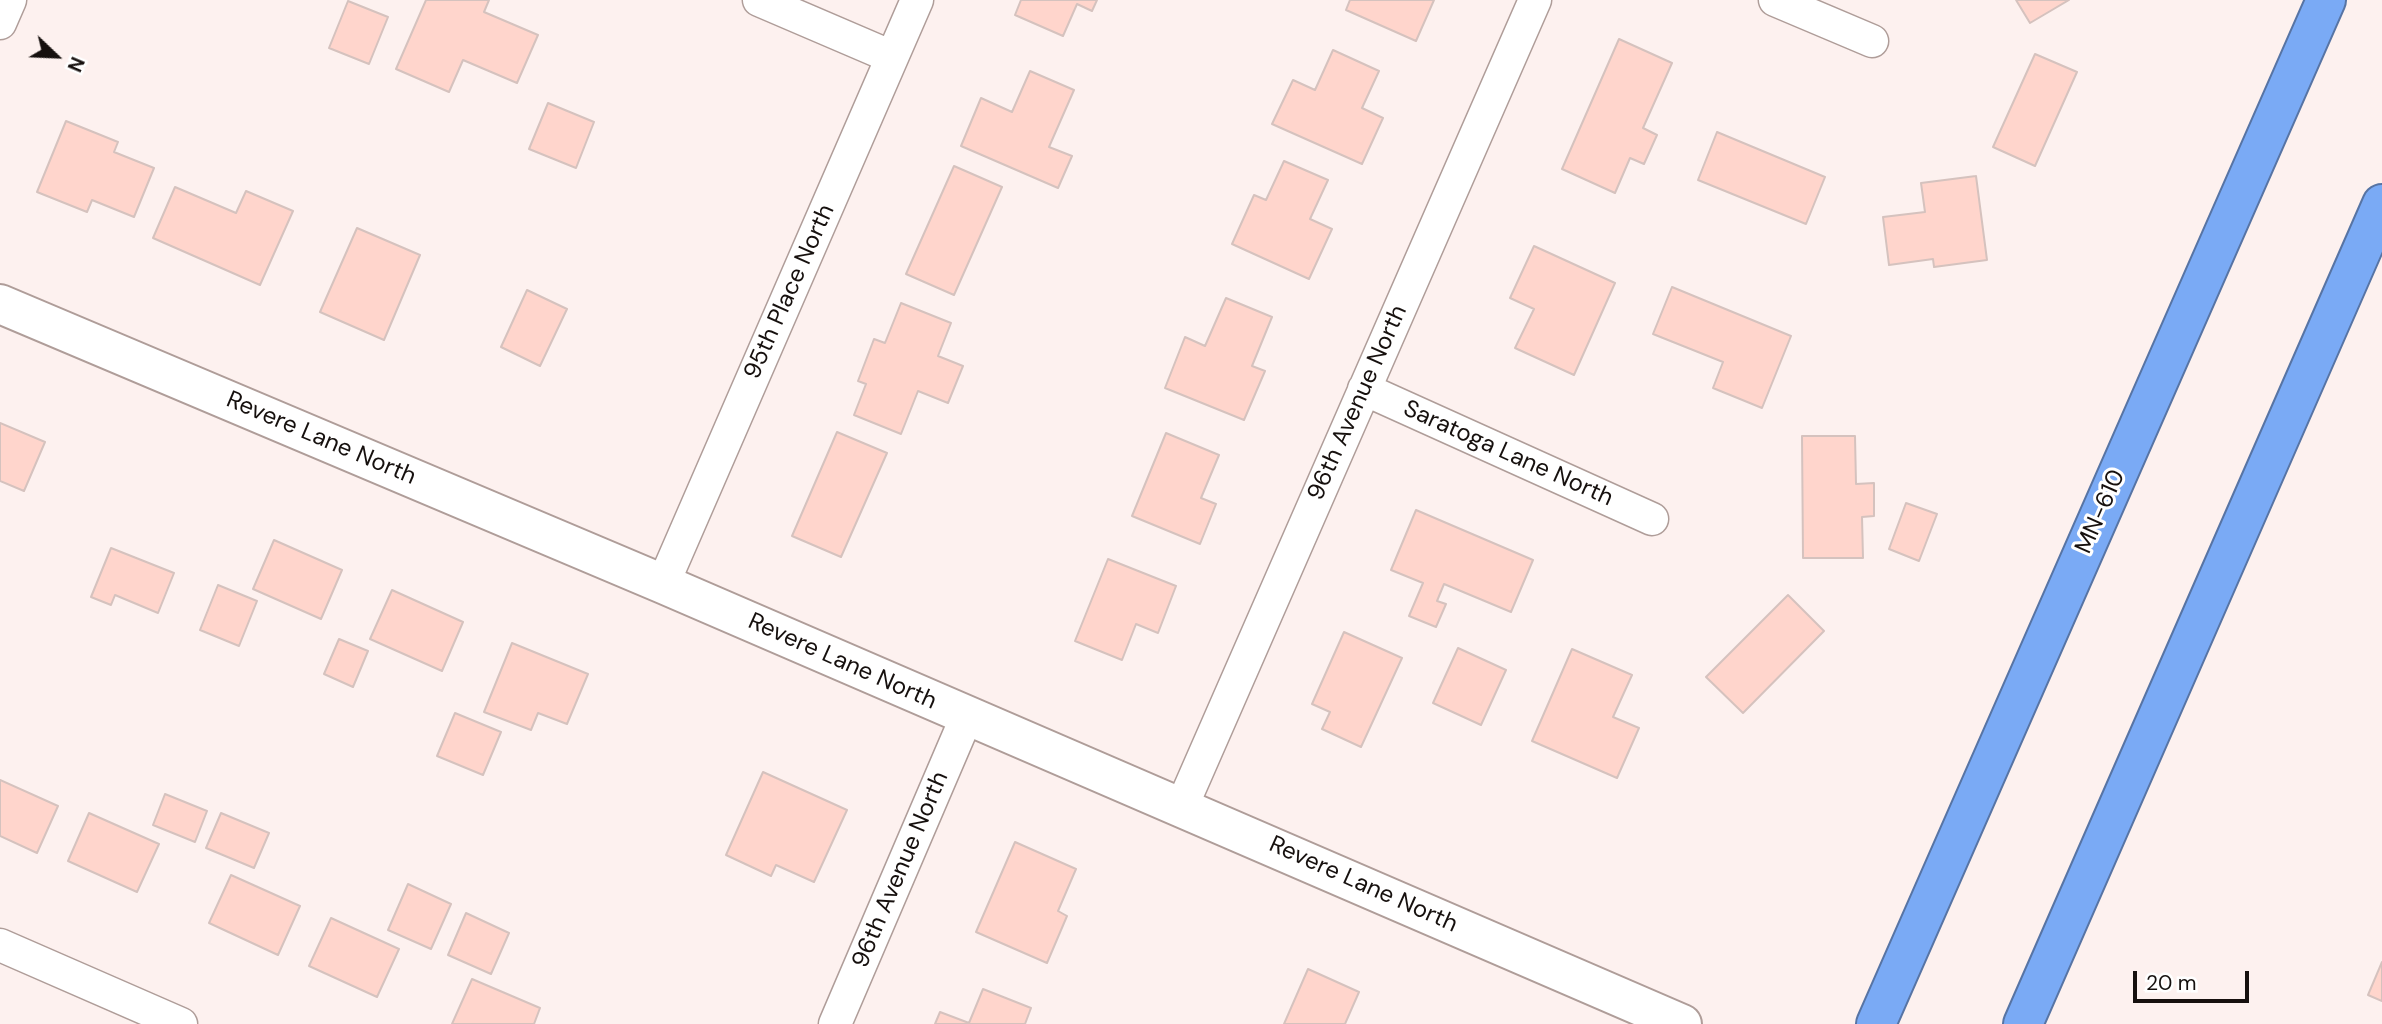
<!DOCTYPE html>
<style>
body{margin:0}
#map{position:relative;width:2382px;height:1024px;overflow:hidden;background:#fdf1ef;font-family:"DM Sans",sans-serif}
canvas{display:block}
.north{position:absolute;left:21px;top:21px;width:70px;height:70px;-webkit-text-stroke:5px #fff;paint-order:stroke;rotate:113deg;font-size:19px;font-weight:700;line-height:28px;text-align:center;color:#16100e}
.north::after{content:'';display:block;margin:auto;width:24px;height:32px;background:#16100e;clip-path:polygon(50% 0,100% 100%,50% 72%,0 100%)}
.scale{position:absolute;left:2133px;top:971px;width:116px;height:32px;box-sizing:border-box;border:4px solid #16100e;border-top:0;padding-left:9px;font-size:21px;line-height:24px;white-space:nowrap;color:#16100e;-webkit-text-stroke:5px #fff;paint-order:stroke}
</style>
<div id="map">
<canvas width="2382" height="1024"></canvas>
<div class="north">N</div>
<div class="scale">20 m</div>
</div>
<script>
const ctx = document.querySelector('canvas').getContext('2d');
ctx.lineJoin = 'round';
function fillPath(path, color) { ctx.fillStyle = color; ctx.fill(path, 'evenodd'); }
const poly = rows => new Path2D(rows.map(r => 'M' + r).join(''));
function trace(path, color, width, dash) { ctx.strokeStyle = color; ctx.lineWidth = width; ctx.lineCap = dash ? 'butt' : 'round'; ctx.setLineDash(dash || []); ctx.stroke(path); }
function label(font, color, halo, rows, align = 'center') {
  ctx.font = font + ' "DM Sans",sans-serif'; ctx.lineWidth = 6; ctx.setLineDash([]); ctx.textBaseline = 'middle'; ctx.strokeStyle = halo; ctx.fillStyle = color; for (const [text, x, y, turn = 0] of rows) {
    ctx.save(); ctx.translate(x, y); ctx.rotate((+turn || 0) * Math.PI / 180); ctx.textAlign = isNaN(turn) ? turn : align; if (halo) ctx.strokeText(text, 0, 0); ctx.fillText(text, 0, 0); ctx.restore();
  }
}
const building = poly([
 [426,0,489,0,484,12,538,35,517,83,463,60,449,92,396,69,426,0],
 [1021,0,1097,0,1092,11,1077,4,1063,36,1015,15,1021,0],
 [1350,0,1434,0,1416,41,1346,10,1350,0],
 [2016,0,2069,0,2030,23,2016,0],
 [348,1,388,17,369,64,329,48,348,1],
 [1619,39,1672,63,1643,128,1657,135,1644,164,1630,158,1615,193,1562,169,1619,39],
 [1333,50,1379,71,1362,108,1383,118,1362,164,1272,124,1293,80,1315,90,1333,50],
 [2035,54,2077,72,2035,166,1993,147,2035,54],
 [1030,71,1074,90,1049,147,1072,156,1058,188,961,146,981,98,1012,112,1030,71],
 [548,103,594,122,576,168,529,149,548,103],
 [66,121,118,142,114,152,154,168,134,217,92,200,87,212,37,192,66,121],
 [1717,132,1825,177,1806,224,1698,180,1717,132],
 [1284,161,1328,180,1310,219,1332,229,1309,279,1232,244,1254,195,1266,200,1284,161],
 [954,166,1002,187,954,295,906,274,954,166],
 [1976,176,1987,260,1934,267,1933,259,1889,265,1883,217,1925,212,1921,183,1976,176],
 [175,187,236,213,246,191,293,211,260,285,153,238,175,187],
 [357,228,420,255,384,340,320,312,357,228],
 [1534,246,1615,283,1574,375,1515,348,1534,309,1510,298,1534,246],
 [1672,287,1791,336,1762,408,1713,388,1723,362,1653,334,1672,287],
 [527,290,567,309,540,366,501,347,527,290],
 [1226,298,1272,317,1252,366,1265,371,1244,420,1165,388,1185,337,1205,346,1226,298],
 [901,303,951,323,938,356,963,366,948,403,918,391,901,434,854,415,866,384,858,381,874,339,885,343,901,303],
 [0,423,45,442,24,491,0,481,0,423],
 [837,432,887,453,841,557,792,536,837,432],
 [1166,433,1219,455,1201,498,1216,504,1200,544,1132,516,1166,433],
 [1802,436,1855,436,1856,484,1874,483,1874,516,1862,517,1863,558,1803,558,1802,436],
 [1906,503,1937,514,1919,561,1889,549,1906,503],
 [1416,510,1533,560,1511,612,1444,584,1437,601,1446,604,1436,627,1409,616,1423,583,1391,570,1416,510],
 [274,540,342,570,321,619,253,589,274,540],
 [111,548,174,573,158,613,115,595,111,605,91,597,111,548],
 [1108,559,1176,586,1158,633,1136,624,1122,660,1075,641,1108,559],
 [218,585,257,601,239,646,200,630,218,585],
 [392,590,463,622,442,671,370,639,392,590],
 [1788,595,1824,631,1743,713,1706,677,1788,595],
 [1344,632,1402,658,1361,747,1322,729,1330,712,1312,704,1344,632],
 [339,639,368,651,353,687,324,674,339,639],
 [512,643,588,674,567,724,538,713,531,730,484,712,512,643],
 [1458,648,1506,670,1481,725,1433,703,1458,648],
 [1572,649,1632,675,1613,717,1639,728,1617,778,1532,741,1572,649],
 [455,713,501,732,483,775,437,756,455,713],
 [763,772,847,810,814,882,776,865,771,876,726,855,763,772],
 [0,780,58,806,37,853,0,836,0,780],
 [165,794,207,811,195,842,153,825,165,794],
 [89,813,159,844,137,892,68,861,89,813],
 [221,813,269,833,254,868,206,848,221,813],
 [1015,842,1076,869,1058,911,1067,916,1047,963,976,932,1015,842],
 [231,875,300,906,278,955,209,923,231,875],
 [408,884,451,904,431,949,388,930,408,884],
 [466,913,509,933,491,974,448,955,466,913],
 [331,918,399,949,377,997,309,966,331,918],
 [2382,962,2382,1001,2368,995,2382,962],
 [1308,969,1359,992,1345,1024,1284,1024,1308,969],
 [472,979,540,1008,534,1024,452,1024,472,979],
 [983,989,1031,1008,1025,1024,935,1024,940,1012,969,1023,983,989]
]);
fillPath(building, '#ffd5cc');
trace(building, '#d5c2be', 2);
const minor = poly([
 [759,0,892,57],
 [1775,0,1872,41],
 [0,23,10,0],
 [1364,389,1652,519],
 [663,584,917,0],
 [1182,806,1535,0],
 [0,945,181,1024],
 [835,1024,967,716]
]);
const tertiary = poly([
 [0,304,663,584,1682,1024]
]);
const motorway = poly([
 [1876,1024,2326,0],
 [2023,1024,2382,204]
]);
trace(minor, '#af9d99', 35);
trace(tertiary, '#af9d99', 42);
trace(motorway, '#5774a4', 42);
trace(minor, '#fff', 32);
trace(tertiary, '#fff', 38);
trace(motorway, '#7aaaf5', 38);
label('24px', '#16100e', '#fff', [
 ["95th Place North",790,292,-66],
 ["96th Avenue North",1358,403,-66],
 ["Revere Lane North",321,439,23],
 ["Saratoga Lane North",1508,454,24],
 ["MN-610",2101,512,-66],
 ["Revere Lane North",842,662,24],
 ["96th Avenue North",901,870,-67],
 ["Revere Lane North",1363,885,24]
]);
</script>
